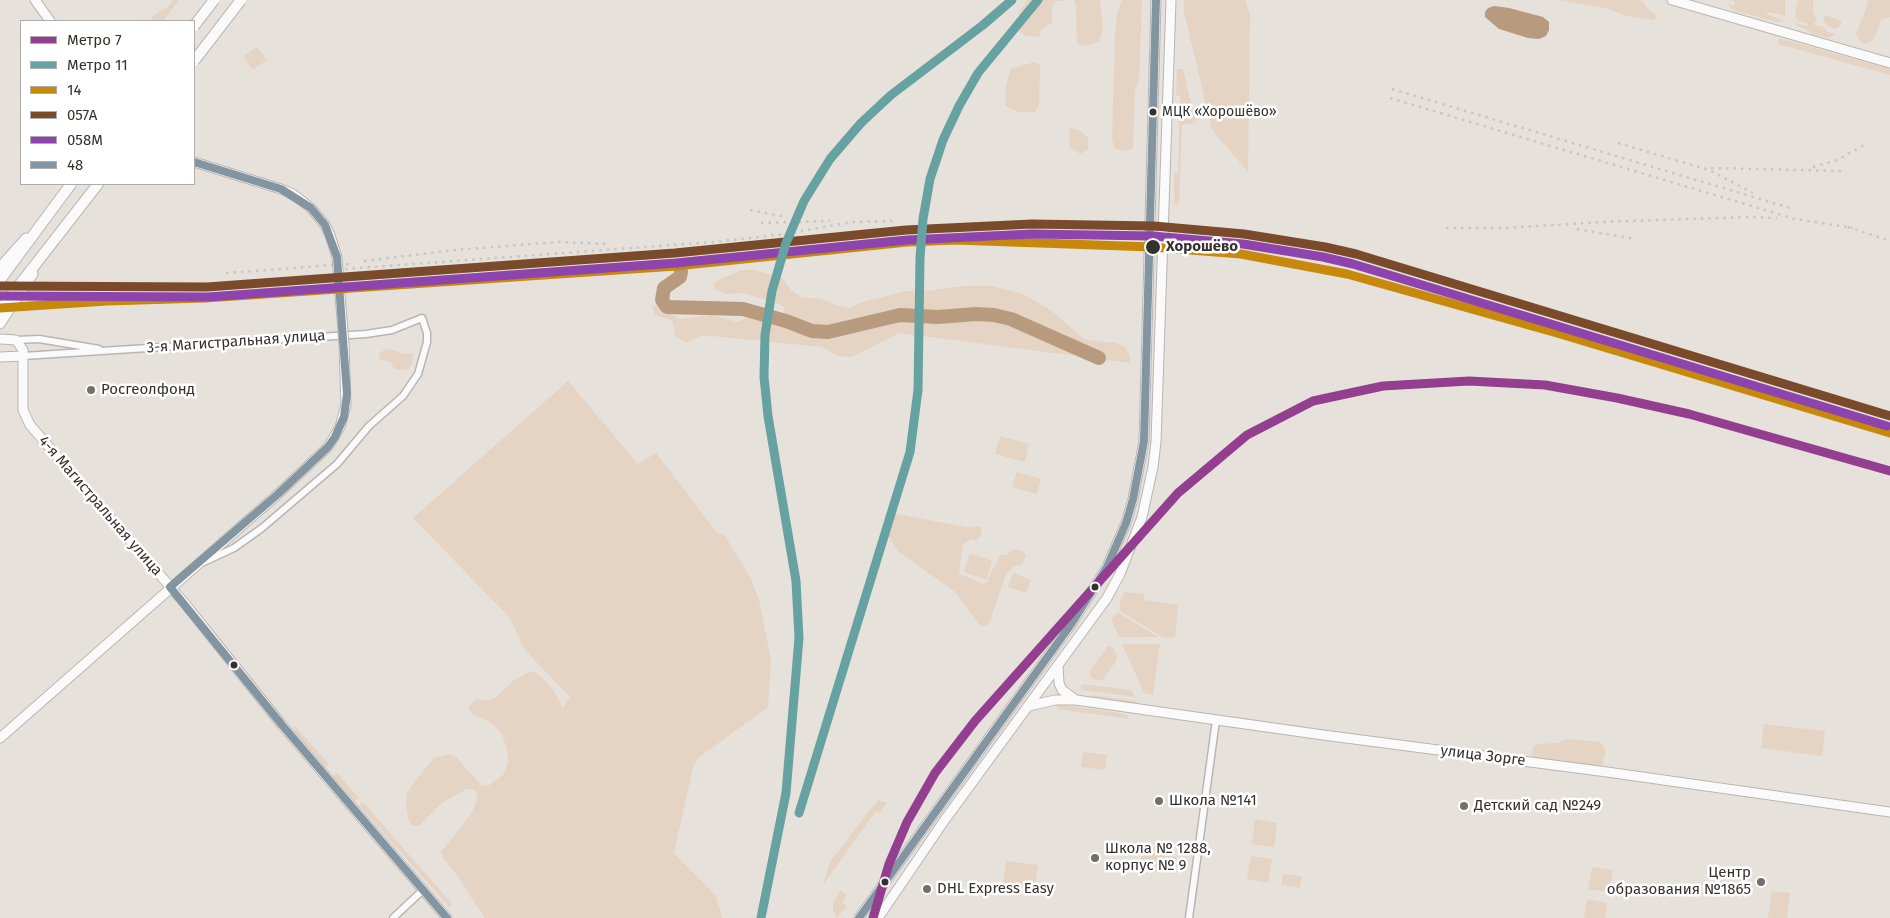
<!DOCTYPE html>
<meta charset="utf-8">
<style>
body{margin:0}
#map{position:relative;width:1890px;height:918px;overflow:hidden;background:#e7e1dc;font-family:"Fira Sans",sans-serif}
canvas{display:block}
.legend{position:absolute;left:20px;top:20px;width:175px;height:165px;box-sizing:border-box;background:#fff;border:1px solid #aeadab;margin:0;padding:6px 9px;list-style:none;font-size:15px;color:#35312e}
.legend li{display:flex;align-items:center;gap:10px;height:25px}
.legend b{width:25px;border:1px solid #aeadab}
</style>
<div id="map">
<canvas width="1890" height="918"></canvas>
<ul class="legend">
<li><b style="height:6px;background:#943e90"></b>Метро 7</li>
<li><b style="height:6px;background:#67a2a2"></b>Метро 11</li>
<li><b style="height:6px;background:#c6890c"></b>14</li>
<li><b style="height:6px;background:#7a4b2a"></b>057А</li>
<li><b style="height:6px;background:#8e44ad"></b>058М</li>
<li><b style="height:6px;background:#8395a1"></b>48</li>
</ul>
</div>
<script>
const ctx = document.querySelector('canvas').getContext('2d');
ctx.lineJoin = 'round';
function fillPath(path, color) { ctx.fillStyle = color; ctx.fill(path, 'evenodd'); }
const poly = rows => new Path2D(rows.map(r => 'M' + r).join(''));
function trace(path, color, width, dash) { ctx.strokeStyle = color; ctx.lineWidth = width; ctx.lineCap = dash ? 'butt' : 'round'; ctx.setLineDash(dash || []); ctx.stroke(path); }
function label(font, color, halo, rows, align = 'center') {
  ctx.font = font + ' "Fira Sans",sans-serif'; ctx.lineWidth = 5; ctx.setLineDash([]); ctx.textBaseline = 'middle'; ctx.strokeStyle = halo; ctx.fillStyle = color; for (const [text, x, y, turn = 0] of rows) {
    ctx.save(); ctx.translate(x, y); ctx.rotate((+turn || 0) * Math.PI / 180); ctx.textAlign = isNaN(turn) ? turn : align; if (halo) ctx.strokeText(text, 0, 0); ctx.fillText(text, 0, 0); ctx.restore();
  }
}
fillPath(poly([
 [173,0,179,0,163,21,150,21,155,14,168,7],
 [1027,0,1100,0,1103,29,1099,41,1086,46,1077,44,1076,7,1074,0,1057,1,1052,6,1052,23,1041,30,1039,37,1025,36,1018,29,1019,13],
 [1122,0,1142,0,1139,82,1135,90,1133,148,1126,151,1114,148,1112,137,1115,35,1117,13],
 [1184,0,1245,0,1250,15,1248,172,1212,130,1184,12],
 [1557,0,1639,0,1643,1,1649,11,1655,14,1656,18,1654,20,1626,16,1605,8],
 [1730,0,1785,0,1785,16,1769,12,1765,14,1784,20,1782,22,1776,22,1733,10,1726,3,1734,6,1735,2],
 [1799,0,1813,0,1813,12,1817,20,1814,22,1815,25,1824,27,1826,31,1835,34,1833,36,1830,38,1811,34,1809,31,1797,26,1795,23,1808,26,1808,23,1799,21,1795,17,1797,3],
 [1868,0,1890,0,1890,17,1881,20,1875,37,1871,41,1864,44,1859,41,1856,33,1864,15],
 [1825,15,1841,21,1841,26,1835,29,1828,26,1823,21],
 [1779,38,1890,69,1890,75,1778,44],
 [255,48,258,48,267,60,254,69,252,69,244,57,245,55],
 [1034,62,1040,65,1039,106,1035,112,1019,112,1005,106,1006,87,1011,69],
 [1177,69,1183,69,1196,123,1182,125,1179,205,1174,204,1174,173,1178,173,1180,96,1176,95],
 [1070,127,1080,131,1088,138,1088,149,1080,154,1069,146],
 [741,270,754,270,766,273,783,279,791,290,801,297,821,299,835,305,849,308,866,301,907,291,920,292,963,286,992,286,1023,294,1052,311,1085,340,1116,343,1125,347,1129,354,1131,363,899,333,852,357,837,356,822,347,702,335,686,343,675,336,673,322,668,319,654,315,652,305,662,307,676,317,681,319,710,315,739,322,749,316,772,324,778,323,784,313,784,307,779,304,744,293,725,294,715,289,713,283],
 [386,349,397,351,402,354,413,353,412,364,409,369,398,370,393,367,390,362,379,359,379,353],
 [568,381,638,464,656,453,717,533,725,536,750,577,759,600,771,660,768,707,698,758,693,767,674,853,716,896,722,918,485,918,466,890,459,878,443,858,441,852,472,813,478,795,474,789,467,789,461,792,443,802,419,826,412,826,409,821,406,807,407,794,410,788,434,758,450,754,457,758,482,786,488,786,504,774,508,762,507,749,503,737,495,726,485,719,472,714,468,708,476,699,489,700,495,698,513,681,529,672,536,672,541,676,554,691,563,708,570,697,524,649,510,618,413,518],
 [1000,436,1029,444,1025,462,995,454],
 [1017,472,1041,479,1037,494,1012,487],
 [891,513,972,528,977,526,982,528,980,537,976,540,971,539,963,545,959,569,960,574,983,584,987,582,993,568,1001,555,1006,555,1014,549,1023,551,1026,556,1022,564,1013,567,1006,574,990,621,987,625,982,626,978,623,954,591,899,552,886,534,884,530,887,516],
 [970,553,992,561,986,580,964,572],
 [1013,573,1031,580,1026,593,1008,587],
 [1125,592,1144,594,1144,600,1178,605,1175,637,1164,638,1120,611,1120,600],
 [1118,612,1124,616,1158,637,1119,637,1111,619],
 [1122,644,1160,644,1153,695,1144,693],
 [1108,646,1113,648,1117,655,1116,661,1103,680,1092,679,1089,673],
 [1082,684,1131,690,1135,697,1083,690,1080,688],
 [1091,695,1137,701,1136,704,1091,699],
 [1058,704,1126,714,1129,719,1057,709],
 [293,724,329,764,326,767,296,733],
 [1764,724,1825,731,1822,756,1761,748],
 [1568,739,1600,742,1602,744,1606,751,1602,765,1597,767,1537,758,1532,755,1533,747,1537,744,1557,743],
 [1083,752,1107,755,1105,770,1081,767],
 [337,773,359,798,355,801,333,776],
 [879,800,887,803,879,813,876,811,823,885,830,861,843,846,867,813],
 [363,802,452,904,449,907,359,805],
 [1255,819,1277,823,1274,847,1252,844],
 [1142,852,1176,857,1174,874,1140,870],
 [1251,856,1272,859,1268,883,1247,879],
 [1006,861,1038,865,1035,887,1003,883],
 [1592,867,1613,870,1609,892,1588,889],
 [1283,874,1302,876,1300,888,1281,885],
 [840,890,847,895,842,902,847,906,837,918,833,911,833,904],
 [1772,891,1790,893,1787,918,1768,918],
 [1587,899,1607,903,1605,918,1584,918]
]), '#e5d3c3');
fillPath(poly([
 [1494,6,1509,8,1543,17,1549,22,1549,30,1546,36,1539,39,1528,38,1499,29,1485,17,1485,12,1488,8]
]), '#b89a7f');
trace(poly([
 [681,272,680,277,664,288,662,300,667,307,743,309,786,321,812,331,828,332,900,315,938,317,976,314,994,315,1011,319,1099,358]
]), '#b89a7f', 14);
const street = poly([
 [16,340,39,339,99,349],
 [23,356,366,334,392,330,422,318,427,333,427,342,418,374,403,396,369,426,337,464,262,528,234,548,204,562],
 [393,918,423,890],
 [1189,918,1216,720]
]);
const secondary = poly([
 [35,0,50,21],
 [1672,0,1890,63],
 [194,162,281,189],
 [0,267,26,238],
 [0,324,33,274],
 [0,339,16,340,23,350,23,410,30,425,186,605,282,725,447,918],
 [0,357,23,356],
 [1058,666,1059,683,1062,690,1076,700],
 [1029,706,1055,700,1076,700,1323,735,1607,772,1890,812],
 [0,738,278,494,328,447,340,427,346,405,344,344],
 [859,918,1072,623,1107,567,1126,523,1133,499,1144,441,1156,0],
 [878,918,944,821,1107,598,1120,574,1142,517,1153,467,1156,442,1171,0]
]);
const primary = poly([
 [0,280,71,184],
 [0,310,98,184]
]);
trace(street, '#b9b5b2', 9);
trace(secondary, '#b9b5b2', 11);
trace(primary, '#b9b5b2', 12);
trace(street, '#fbfafa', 6);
trace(secondary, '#fbfafa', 9);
trace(primary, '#fbfafa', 10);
trace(poly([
 [1392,89,1790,208],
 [1390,98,1795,219,1853,228],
 [1618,143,1709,170,1753,193],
 [1813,167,1837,160,1864,145],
 [1711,168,1842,171],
 [750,210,787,217],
 [761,223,830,221],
 [1848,227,1890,241],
 [1446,228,1504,228,1602,222,1750,217,1777,218],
 [1577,229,1635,239],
 [364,261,455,250,559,242,611,244],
 [316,266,351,264],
 [345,269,714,242,785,234,852,222,894,221],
 [226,273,322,266]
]), '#c8c6c4', 2.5, [2.5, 5]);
const secondaryBridge = poly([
 [281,189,293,194,311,208,325,225,330,235,337,257,344,344]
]);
const primaryBridge = poly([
 [194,26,214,0],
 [194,61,241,0]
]);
trace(secondaryBridge, '#b9b5b2', 11, []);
trace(primaryBridge, '#b9b5b2', 12, []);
trace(secondaryBridge, '#fbfafa', 9);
trace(primaryBridge, '#fbfafa', 10);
trace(poly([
 [170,587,278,494,328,447,335,437,344,417,347,394,337,257,325,225,311,208,281,189,194,162],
 [170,587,282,725,447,918],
 [859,918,1072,623,1107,567,1126,523,1133,499,1144,441,1156,0]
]), '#8395a1', 8);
trace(poly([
 [0,308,107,301,205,298,676,266,907,242,955,240,1152,247,1241,254,1347,274,1557,333,1890,433]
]), '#c6890c', 9);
trace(poly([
 [0,286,207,287,675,253,906,230,1032,224,1154,226,1244,234,1325,247,1356,254,1890,416]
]), '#7a4b2a', 9);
trace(poly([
 [0,296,208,297,676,263,907,240,1032,234,1153,236,1243,244,1323,257,1353,264,1887,426]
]), '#8e44ad', 9);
trace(poly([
 [873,918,889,864,907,822,935,773,975,721,1178,493,1247,435,1313,401,1383,386,1469,381,1545,385,1617,398,1689,414,1890,471]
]), '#943e90', 9);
trace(poly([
 [799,813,910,452,918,390,920,258,923,219,930,179,943,140,959,106,978,73,1038,0],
 [761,918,786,793,799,638,796,581,768,416,764,377,765,335,772,291,786,243,804,201,830,159,861,123,891,95,983,25,1012,0]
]), '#67a2a2', 9);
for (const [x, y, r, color] of [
 [1153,112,4.5,"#35312e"],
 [1153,247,8,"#35312e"],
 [91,390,5,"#736f6b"],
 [1095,587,4.5,"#35312e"],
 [234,665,4.5,"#35312e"],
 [1159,801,5,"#736f6b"],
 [1464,806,5,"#736f6b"],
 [1095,858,5,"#736f6b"],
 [885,882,4.5,"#35312e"],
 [1761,882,5,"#736f6b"],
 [927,889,5,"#736f6b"]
]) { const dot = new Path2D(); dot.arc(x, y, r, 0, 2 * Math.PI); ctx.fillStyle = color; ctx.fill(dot); trace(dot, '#fff', 2); }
label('14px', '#35312e', '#fff', [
 ["МЦК «Хорошёво»",1162,112]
], 'left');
label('bold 15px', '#35312e', '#fff', [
 ["Хорошёво",1166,247]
], 'left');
label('15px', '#35312e', '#fff', [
 ["3-я Магистральная улица",236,342,-4],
 ["4-я Магистральная улица",100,506,49],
 ["улица Зорге",1483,756,7]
]);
label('15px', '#35312e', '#fff', [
 ["Росгеолфонд",101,390],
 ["Школа №141",1169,801],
 ["Детский сад №249",1474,806],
 ["Школа № 1288,",1105,849],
 ["корпус № 9",1105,866],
 ["Центр",1751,873,"right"],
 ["образования №1865",1751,890,"right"],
 ["DHL Express Easy",937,889]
], 'left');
</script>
